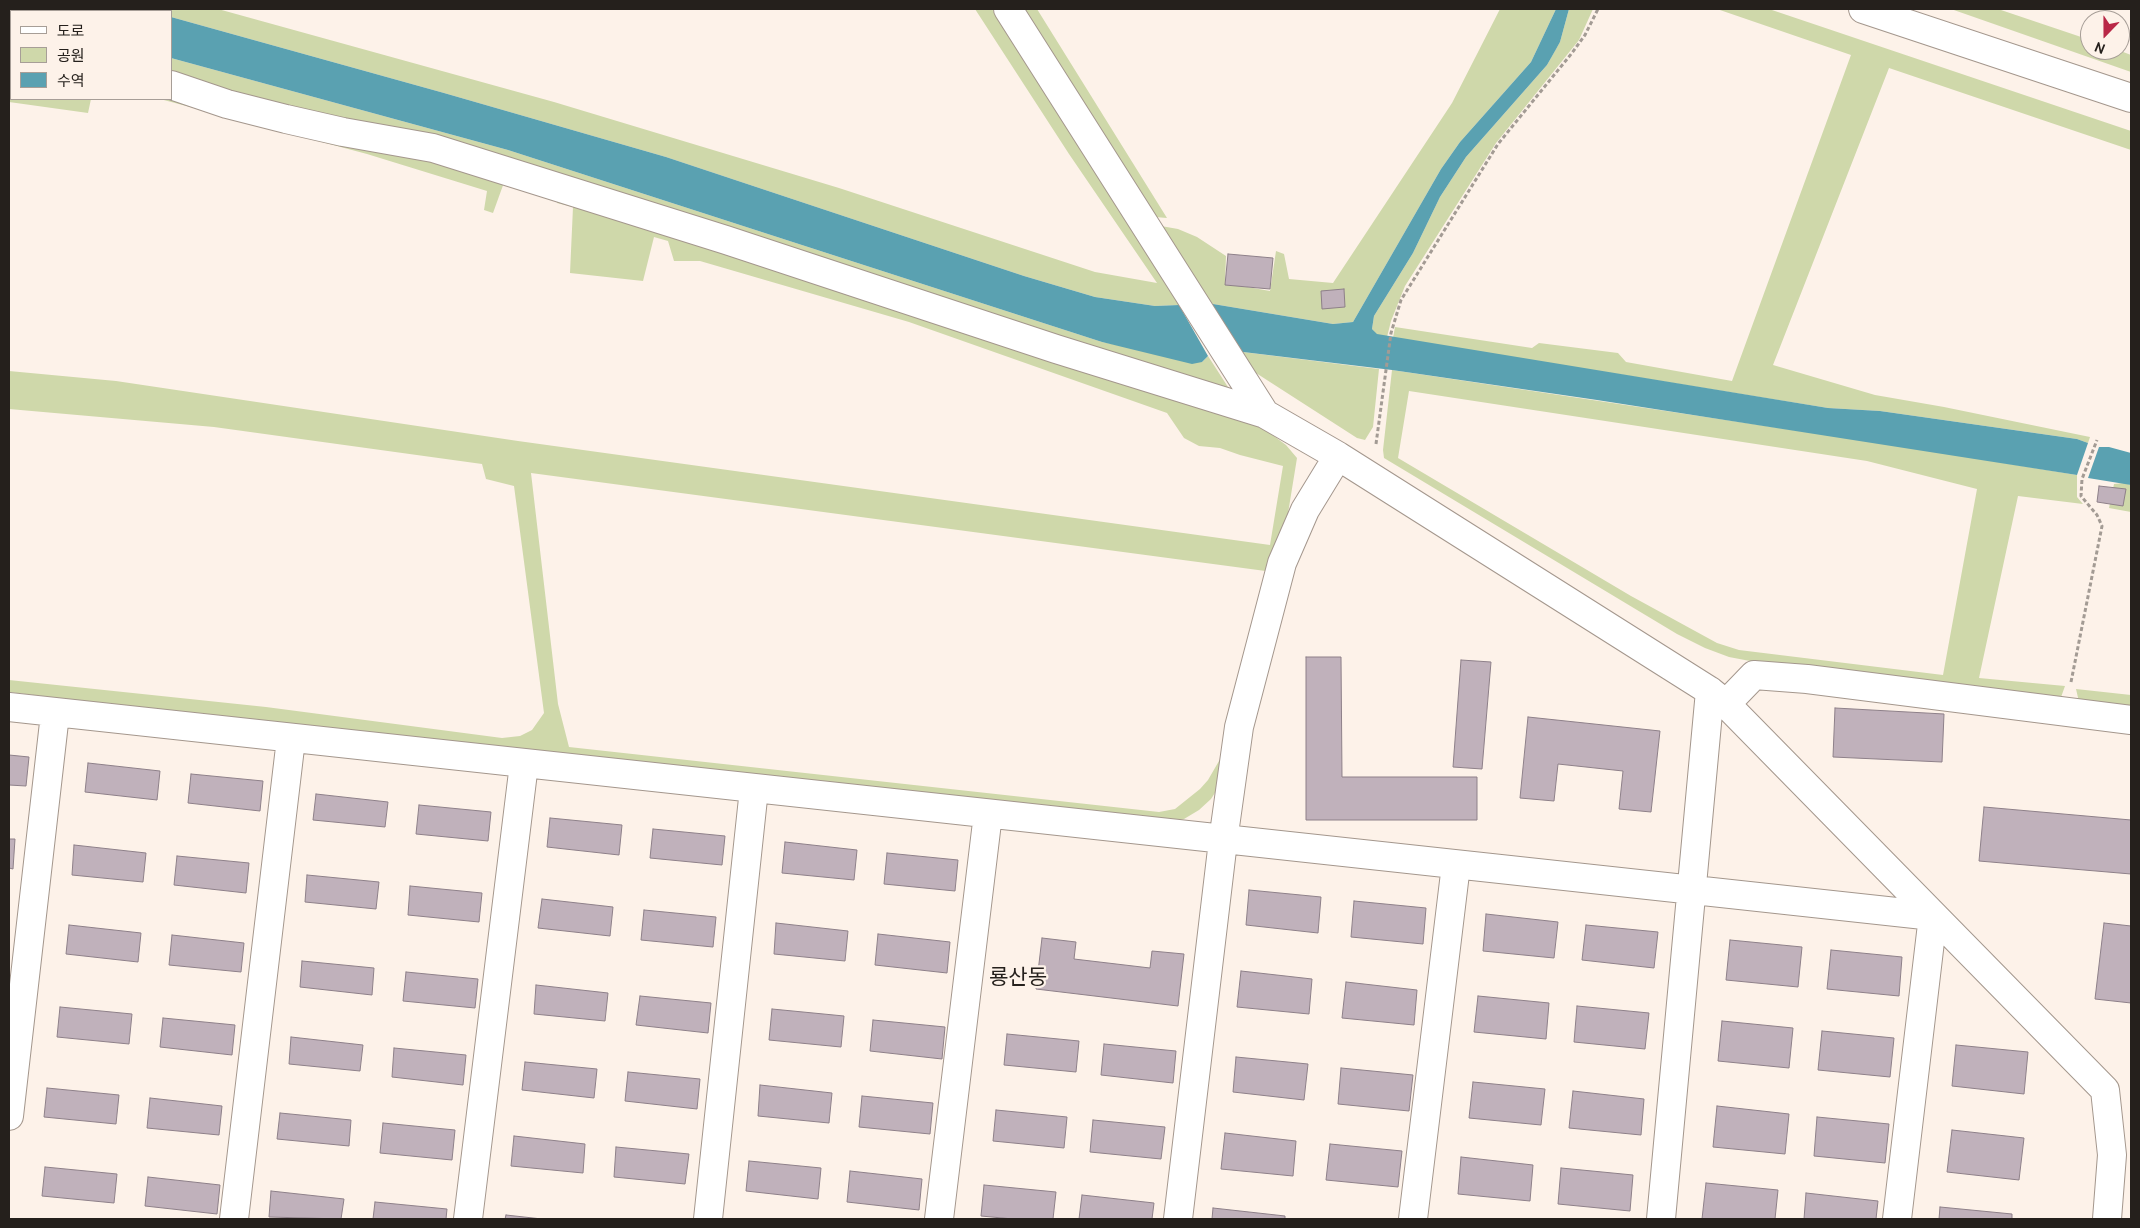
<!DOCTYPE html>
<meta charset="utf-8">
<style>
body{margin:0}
#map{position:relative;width:2140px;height:1228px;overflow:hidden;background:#fdf2e9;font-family:Cabin,"Noto Sans KR",sans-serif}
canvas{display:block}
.frame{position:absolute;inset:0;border:10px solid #25201c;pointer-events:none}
.legend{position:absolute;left:10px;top:10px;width:162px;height:90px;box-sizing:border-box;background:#fdf2e9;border:1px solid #a79e97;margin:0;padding:6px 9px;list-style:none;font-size:15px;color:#25201c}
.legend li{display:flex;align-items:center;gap:10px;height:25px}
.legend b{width:25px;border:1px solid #a79e97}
.north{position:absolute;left:2080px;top:10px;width:50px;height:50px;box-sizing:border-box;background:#fdf2e9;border:1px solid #a79e97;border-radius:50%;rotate:202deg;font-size:14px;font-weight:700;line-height:20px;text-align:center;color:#25201c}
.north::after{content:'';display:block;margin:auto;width:18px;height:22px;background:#b92847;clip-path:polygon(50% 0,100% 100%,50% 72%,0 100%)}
</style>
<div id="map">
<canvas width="2140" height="1228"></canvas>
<div class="frame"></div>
<ul class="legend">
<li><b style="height:6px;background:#fff"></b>도로</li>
<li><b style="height:14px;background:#cfd8aa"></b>공원</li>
<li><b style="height:14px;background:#5aa1b1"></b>수역</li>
</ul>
<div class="north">N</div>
</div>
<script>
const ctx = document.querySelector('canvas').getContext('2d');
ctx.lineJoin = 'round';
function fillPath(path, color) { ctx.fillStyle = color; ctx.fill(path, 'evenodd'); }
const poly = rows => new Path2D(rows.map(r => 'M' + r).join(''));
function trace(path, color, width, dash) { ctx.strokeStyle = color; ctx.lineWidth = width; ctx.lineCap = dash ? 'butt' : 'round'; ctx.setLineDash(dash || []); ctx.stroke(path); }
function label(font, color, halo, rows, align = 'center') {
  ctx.font = font + ' Cabin,"Noto Sans KR",sans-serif'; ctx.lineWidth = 4.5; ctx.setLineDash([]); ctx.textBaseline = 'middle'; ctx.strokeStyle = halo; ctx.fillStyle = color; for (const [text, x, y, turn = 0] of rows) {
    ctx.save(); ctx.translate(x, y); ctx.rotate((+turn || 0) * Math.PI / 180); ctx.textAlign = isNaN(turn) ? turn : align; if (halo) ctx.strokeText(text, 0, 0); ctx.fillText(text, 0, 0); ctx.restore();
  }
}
fillPath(poly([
 [141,9,218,9,554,102,839,188,1095,272,1157,283,1069,154,975,9,992,9,1089,159,1179,305,1155,306,1095,297,1024,276,666,157,444,93,171,17,171,11,150,11],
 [1025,9,1037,9,1167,218,1155,217],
 [1500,9,1556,9,1531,62,1460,142,1441,169,1353,322,1333,324,1207,303,1161,226,1178,229,1197,237,1226,256,1225,283,1270,291,1276,251,1284,254,1289,279,1333,283,1452,103],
 [1569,9,1593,9,1579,40,1496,143,1405,286,1391,321,1387,337,1377,335,1372,329,1374,316,1413,253,1440,197,1466,157,1547,65,1560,42],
 [1717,9,1769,9,2131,131,2131,150,1889,68,1773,365,1875,395,1944,407,2090,437,2088,443,2077,439,1880,411,1828,408,1393,338,1395,327,1532,348,1539,343,1618,353,1626,362,1732,381,1851,55],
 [1951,9,1998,9,2090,40,2090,50,2118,50,2131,55,2131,72],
 [9,44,11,45,11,99,91,99,88,113,9,102],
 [171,58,508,150,1102,342,1202,362,1208,356,1237,401,171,81],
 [160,99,171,99,506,177,493,213,484,210,487,191,367,154],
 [556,193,1259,416,1267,431,1286,445,1297,458,1283,544,1273,572,531,473,558,704,569,747,1159,812,1175,809,1200,789,1208,780,1234,735,1222,782,1211,799,1199,810,1184,819,1170,823,244,721,9,692,9,680,266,707,502,738,520,736,532,730,544,713,514,486,486,479,482,464,214,427,9,409,9,371,116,381,518,441,1270,545,1283,466,1240,455,1220,448,1199,446,1184,438,1167,413,909,322,700,261,674,261,668,241,654,237,643,281,570,273,573,207,557,203],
 [1235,351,1379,369,1373,427,1365,440,1357,438,1256,373,1238,357],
 [1392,370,1913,448,2077,475,2077,497,2083,504,2018,496,1979,678,2065,686,2060,700,1750,661,1729,657,1705,648,1677,634,1384,458,1383,450],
 [1409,391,1867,461,1977,489,1943,675,1739,650,1717,643,1631,596,1398,458],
 [2124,483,2131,485,2131,512,2109,508,2114,484],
 [2076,689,2131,695,2131,708,2079,702]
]), '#cfd8aa');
fillPath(poly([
 [9,9,141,9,150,11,11,11,11,13,9,12],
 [1556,9,1569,9,1560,42,1555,51,1547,65,1466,157,1440,197,1413,253,1374,316,1372,329,1377,334,1828,408,1880,411,2077,439,2088,443,2077,475,1597,400,1392,370,1235,351,1207,303,1333,324,1353,322,1441,169,1460,142,1531,62],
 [171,17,444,93,666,157,1024,276,1095,297,1155,306,1179,305,1208,356,1202,362,1192,364,1102,342,508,150,171,58],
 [2099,447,2109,447,2131,453,2131,485,2088,478]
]), '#5aa1b1');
const building = poly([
 [1228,254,1273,258,1270,289,1225,285,1228,254],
 [1344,289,1345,307,1322,309,1321,291,1344,289],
 [2099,486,2126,489,2123,506,2097,502,2099,486],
 [1306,657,1341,657,1342,777,1477,777,1477,820,1306,820,1306,657],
 [1461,660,1491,662,1482,769,1453,767,1461,660],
 [1835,708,1944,714,1942,762,1833,757,1835,708],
 [1528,717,1660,731,1651,812,1619,809,1623,771,1558,764,1554,801,1520,798,1528,717],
 [9,755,29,757,26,786,9,785,9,755],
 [88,763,160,771,157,800,85,792,88,763],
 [191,774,263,781,260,811,188,803,191,774],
 [316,794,388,802,385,827,313,820,316,794],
 [419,805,491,812,488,841,416,834,419,805],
 [1984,807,2131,820,2131,874,1979,861,1984,807],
 [550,818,622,825,619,855,547,847,550,818],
 [653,829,725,836,722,865,650,858,653,829],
 [9,839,15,839,13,869,9,868,9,839],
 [785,842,857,850,854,880,782,873,785,842],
 [74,845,146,853,143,882,72,875,74,845],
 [887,853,958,860,955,891,884,884,887,853],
 [177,856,249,863,246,893,174,885,177,856],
 [307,875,379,882,376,909,305,902,307,875],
 [410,886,482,893,479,922,408,915,410,886],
 [1249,890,1321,897,1318,933,1246,925,1249,890],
 [542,899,613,907,610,936,538,928,542,899],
 [1354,901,1426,908,1423,944,1351,937,1354,901],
 [644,910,716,917,713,947,641,940,644,910],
 [1486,914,1558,922,1554,958,1483,951,1486,914],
 [776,923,848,931,845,961,774,954,776,923],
 [2104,923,2131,926,2131,1003,2095,999,2104,923],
 [69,925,141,933,138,962,66,954,69,925],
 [1586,925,1658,932,1654,968,1582,960,1586,925],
 [878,934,950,942,947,973,875,965,878,934],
 [172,935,244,943,241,972,169,965,172,935],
 [1042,938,1076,942,1074,959,1150,968,1152,951,1184,954,1178,1006,1036,989,1042,938],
 [1730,940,1802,947,1798,987,1726,980,1730,940],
 [1831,950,1902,957,1899,996,1827,989,1831,950],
 [302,961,374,968,372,995,300,987,302,961],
 [1241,971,1312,979,1309,1014,1237,1007,1241,971],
 [406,972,478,979,475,1008,403,1001,406,972],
 [1346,982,1417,990,1414,1025,1342,1018,1346,982],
 [536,985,608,993,605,1021,534,1014,536,985],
 [640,996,711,1003,708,1033,636,1025,640,996],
 [1478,996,1549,1003,1546,1039,1474,1032,1478,996],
 [1577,1006,1649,1013,1645,1049,1574,1042,1577,1006],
 [60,1007,132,1014,129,1044,57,1037,60,1007],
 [772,1009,844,1016,841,1047,769,1040,772,1009],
 [163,1018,235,1025,232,1055,160,1047,163,1018],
 [873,1020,945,1027,942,1059,870,1051,873,1020],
 [1722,1021,1793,1028,1789,1068,1718,1061,1722,1021],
 [1822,1031,1894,1038,1890,1077,1818,1070,1822,1031],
 [1007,1034,1079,1041,1076,1072,1004,1065,1007,1034],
 [291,1037,363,1045,360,1071,289,1064,291,1037],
 [1104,1044,1176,1051,1173,1083,1101,1075,1104,1044],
 [1956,1045,2028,1052,2024,1094,1952,1086,1956,1045],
 [394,1048,466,1055,463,1085,392,1077,394,1048],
 [1236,1057,1308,1064,1304,1100,1233,1092,1236,1057],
 [525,1062,597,1069,594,1098,522,1090,525,1062],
 [1341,1068,1413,1075,1409,1111,1338,1104,1341,1068],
 [628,1072,700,1079,697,1109,625,1101,628,1072],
 [1473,1082,1545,1089,1541,1125,1469,1118,1473,1082],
 [760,1085,832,1093,829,1123,758,1116,760,1085],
 [47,1088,119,1095,116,1124,44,1117,47,1088],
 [1573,1091,1644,1099,1641,1135,1569,1128,1573,1091],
 [862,1096,933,1103,930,1134,859,1127,862,1096],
 [150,1098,222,1106,219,1135,147,1128,150,1098],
 [1717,1106,1789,1114,1785,1154,1713,1147,1717,1106],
 [996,1110,1067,1117,1064,1148,993,1141,996,1110],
 [280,1113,351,1120,349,1146,277,1139,280,1113],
 [1817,1117,1889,1124,1885,1163,1814,1156,1817,1117],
 [1093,1120,1165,1127,1161,1159,1090,1152,1093,1120],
 [383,1123,455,1130,452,1160,380,1153,383,1123],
 [1952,1130,2024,1138,2019,1180,1947,1172,1952,1130],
 [1225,1133,1296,1141,1293,1176,1221,1169,1225,1133],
 [514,1136,585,1144,583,1173,511,1166,514,1136],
 [1330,1144,1402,1151,1398,1187,1326,1180,1330,1144],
 [616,1147,689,1154,685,1184,614,1177,616,1147],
 [1461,1157,1533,1165,1530,1201,1458,1194,1461,1157],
 [749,1161,821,1168,818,1199,746,1191,749,1161],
 [45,1167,117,1174,114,1203,42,1196,45,1167],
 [1561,1168,1633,1175,1630,1211,1558,1204,1561,1168],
 [850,1171,922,1179,919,1210,847,1202,850,1171],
 [148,1177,220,1185,217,1214,145,1206,148,1177],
 [1706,1183,1778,1190,1775,1219,1702,1219,1706,1183],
 [984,1185,1056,1192,1053,1219,1013,1219,981,1216,984,1185],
 [271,1191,344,1199,341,1219,269,1217,271,1191],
 [1806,1193,1878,1201,1876,1219,1804,1219,1806,1193],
 [1082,1195,1154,1203,1152,1219,1079,1219,1082,1195],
 [375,1202,447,1209,446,1219,373,1219,375,1202],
 [1940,1207,2012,1214,2012,1219,1939,1219,1940,1207],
 [1213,1208,1285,1216,1285,1219,1212,1219,1213,1208],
 [506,1215,542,1219,505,1219,506,1215]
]);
fillPath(building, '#c0b1bb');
trace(building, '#8e8089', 1);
const minor = poly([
 [1008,9,1265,414,1338,456,1710,691,1726,704,2105,1090,2112,1155,2107,1219],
 [9,40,11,40],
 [171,85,227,104,286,119,343,132,433,148,726,240,1056,349,1265,414],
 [1726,704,1754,675,1807,679,2131,720],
 [9,707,1933,916,1897,1219],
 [9,1116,55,714],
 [234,1219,291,739],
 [468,1219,524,764],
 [708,1219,754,789],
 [939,1219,988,814],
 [1178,1219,1223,841,1239,727,1282,563,1305,510,1338,456],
 [1413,1219,1456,865],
 [1661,1219,1710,691]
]);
const secondary = poly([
 [1863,9,2131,98]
]);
trace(minor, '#a4978d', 30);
trace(secondary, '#a4978d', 30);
trace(poly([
 [1376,444,1391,333,1401,300,1498,144,1572,53,1585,35,1598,9],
 [2071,682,2102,526,2097,515,2081,496,2082,479,2097,440]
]), '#a39b94', 3, [4, 2.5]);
trace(minor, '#fff', 28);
trace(secondary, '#fff', 28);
label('21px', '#25201c', '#fdf2e9', [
 ["룡산동",1018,978]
]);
</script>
